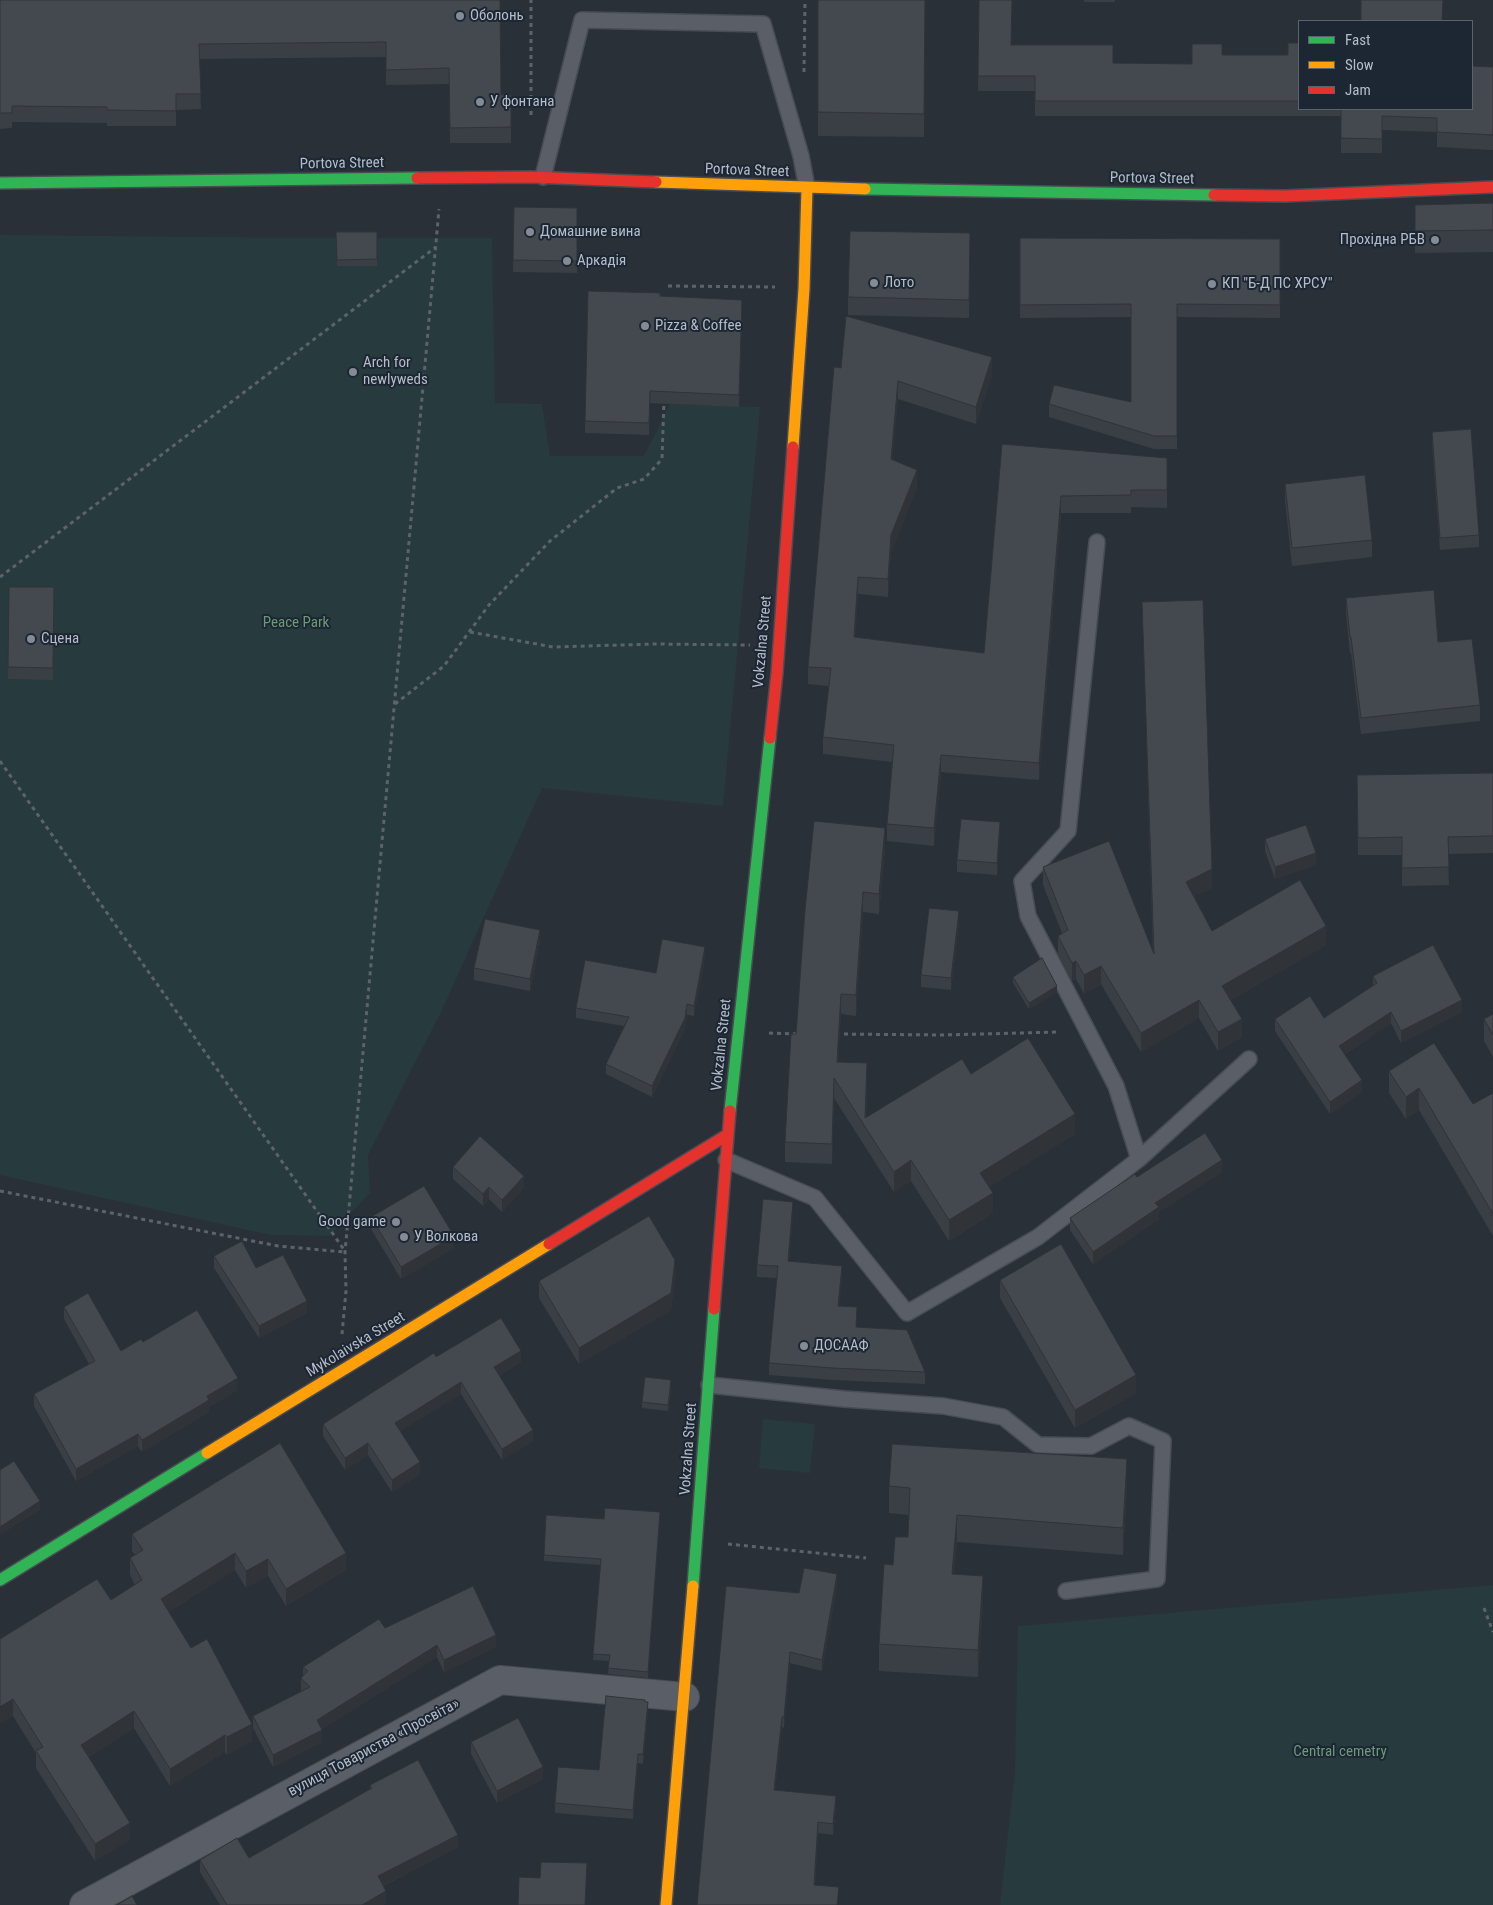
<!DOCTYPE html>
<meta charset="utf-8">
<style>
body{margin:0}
#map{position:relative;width:1493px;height:1905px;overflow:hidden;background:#2a3038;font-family:"Roboto Condensed",sans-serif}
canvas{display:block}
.legend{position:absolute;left:1298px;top:20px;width:175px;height:90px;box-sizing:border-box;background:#1d2633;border:1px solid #59626f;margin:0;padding:6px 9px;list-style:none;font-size:15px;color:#b4bcc9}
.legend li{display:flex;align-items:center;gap:10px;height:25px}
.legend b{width:25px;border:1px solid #59626f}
</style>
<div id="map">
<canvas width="1493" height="1905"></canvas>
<ul class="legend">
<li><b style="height:6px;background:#30b455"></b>Fast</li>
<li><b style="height:6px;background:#ff9f0a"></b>Slow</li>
<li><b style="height:6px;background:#e5322d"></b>Jam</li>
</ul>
</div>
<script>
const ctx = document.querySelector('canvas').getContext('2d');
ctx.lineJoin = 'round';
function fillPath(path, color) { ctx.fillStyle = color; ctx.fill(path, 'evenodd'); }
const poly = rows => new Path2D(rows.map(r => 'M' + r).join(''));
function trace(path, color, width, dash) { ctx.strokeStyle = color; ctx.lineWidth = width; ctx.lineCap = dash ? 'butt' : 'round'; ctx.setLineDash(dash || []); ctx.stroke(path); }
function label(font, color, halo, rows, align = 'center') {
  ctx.font = font + ' "Roboto Condensed",sans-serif'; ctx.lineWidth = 4; ctx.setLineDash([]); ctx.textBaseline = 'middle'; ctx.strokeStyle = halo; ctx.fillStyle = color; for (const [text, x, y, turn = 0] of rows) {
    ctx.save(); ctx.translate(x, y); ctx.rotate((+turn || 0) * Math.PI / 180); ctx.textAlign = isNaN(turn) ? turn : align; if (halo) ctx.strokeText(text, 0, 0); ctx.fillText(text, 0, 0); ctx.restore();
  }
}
fillPath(poly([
 [0,235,313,238,492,238,495,403,542,404,550,456,644,456,670,404,760,407,723,806,542,788,442,1010,368,1155,370,1193,329,1236,270,1235,0,1175],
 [763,1419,815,1424,810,1473,759,1468],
 [1493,1585,1493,1905,1000,1905,1015,1772,1018,1626]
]), '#273a3e');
const lane = poly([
 [543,177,582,20,763,24,801,156,807,188],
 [1097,542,1068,831,1022,881,1028,916,1116,1086,1139,1159],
 [726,1160,815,1198,907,1313,1038,1237,1139,1159,1249,1059],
 [709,1385,844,1399,943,1406,1003,1417,1038,1445,1091,1446,1129,1426,1163,1441,1157,1579,1066,1591]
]);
const street = poly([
 [84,1905,500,1680,685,1697]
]);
const fast = poly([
 [0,183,417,178],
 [865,189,1214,195],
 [730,1111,770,738],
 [0,1580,207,1453],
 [693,1586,714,1309]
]);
const slow = poly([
 [656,182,865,189],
 [793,447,804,289,807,188],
 [207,1453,549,1244],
 [666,1905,693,1586]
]);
const jam = poly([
 [417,178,531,177,656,182],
 [1214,195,1285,196,1493,187],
 [770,738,777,673,793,447],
 [549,1244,727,1135],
 [714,1309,730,1111]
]);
trace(lane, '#484c53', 18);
trace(street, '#484c53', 30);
trace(fast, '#484c53', 14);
trace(slow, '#484c53', 14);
trace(jam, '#484c53', 14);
trace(poly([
 [804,72,805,0],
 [531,115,531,0],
 [668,286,775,287],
 [0,577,436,247],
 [470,632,553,647,655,644,750,645],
 [395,704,444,666,489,605,550,541,617,488,644,479,662,459,664,400],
 [0,761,345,1251],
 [769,1033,798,1034],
 [836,1034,942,1035,1060,1032],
 [0,1191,278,1246,344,1252],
 [342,1334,346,1291,345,1252,439,209],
 [728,1544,866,1558],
 [1484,1608,1493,1632]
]), '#5d636a', 3, [4, 4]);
trace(lane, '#5a5e66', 15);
trace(street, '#5a5e66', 28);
trace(fast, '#30b455', 11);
trace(slow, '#ff9f0a', 11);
trace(jam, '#e5322d', 11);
fillPath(poly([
 [0,0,500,0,501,95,511,95,511,143,450,143,449,84,386,85,386,57,199,59,201,109,176,110,176,126,107,126,107,123,12,122,12,128,0,129],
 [818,0,925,0,924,137,818,136],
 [979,0,1011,45,1113,63,1192,64,1222,55,1288,55,1299,43,1299,109,1472,109,1493,67,1493,150,1437,147,1437,132,1382,130,1382,153,1341,153,1341,116,1035,116,1035,91,978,91],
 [1084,0,1115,0,1115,2,1084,2],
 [1493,203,1493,252,1415,253,1415,205],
 [514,207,577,208,577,273,513,272],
 [336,232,377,232,377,266,337,266],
 [1020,238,1280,239,1280,318,1177,317,1177,449,1154,449,1049,417,1049,404,1131,402,1131,317,1020,318],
 [970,251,969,318,848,315,848,297],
 [660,296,742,312,739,407,650,403,649,435,585,433,585,421],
 [834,367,992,375,976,424,898,399,892,460,917,487,891,552,888,597,858,594,855,637,984,653,1002,444,1167,458,1167,508,1131,507,1131,513,1061,513,1039,780,941,772,934,846,887,841,887,824,892,762,823,754,823,737,829,686,808,684,808,667],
 [1432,432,1479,535,1479,547,1440,550,1432,444],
 [1285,484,1372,540,1372,557,1292,566,1285,501],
 [9,587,54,587,53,680,8,679],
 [1346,598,1438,642,1480,705,1480,721,1361,734,1351,653,1350,653,1346,614],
 [1142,602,1212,888,1194,896,1212,931,1326,945,1231,1000,1242,1037,1218,1051,1199,1018,1141,1052,1101,984,1084,994,1076,979,1072,981,1058,954,1058,936,1062,933,1043,885,1043,867,1153,952],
 [1493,773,1493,853,1448,854,1449,885,1402,886,1402,855,1358,855,1357,793],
 [1000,834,997,875,957,872,957,860],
 [1265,839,1316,865,1275,879,1265,851],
 [885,848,879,914,863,912,856,1016,841,1014,838,1062,867,1083,866,1117,971,1074,1075,1134,989,1187,993,1213,949,1241,911,1181,894,1192,834,1098,832,1164,785,1162,785,1142,796,1034],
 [959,923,951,990,921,987,921,975],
 [540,942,530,991,474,980,474,968],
 [705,958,694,1016,687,1015,685,1029,652,1097,606,1074,606,1064,624,1026,576,1018,576,1008,656,973],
 [1373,976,1462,1012,1401,1043,1391,1023,1344,1055,1362,1092,1330,1114,1275,1031,1275,1019,1324,1018,1373,986],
 [1013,977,1057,992,1029,1009,1013,983],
 [1493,1014,1493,1057,1484,1041,1484,1019],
 [1389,1071,1473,1104,1493,1093,1493,1236,1419,1110,1406,1119,1389,1093],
 [453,1167,524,1188,502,1212,489,1199,483,1206,453,1179],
 [1222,1172,1159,1212,1159,1219,1093,1264,1070,1230,1070,1218,1137,1177],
 [793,1214,789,1261,842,1278,839,1306,856,1327,925,1372,925,1384,833,1380,769,1375,769,1363,777,1278,757,1277,757,1265],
 [371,1217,454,1248,401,1279,371,1229],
 [214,1256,256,1268,307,1313,259,1338,214,1268],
 [675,1277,671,1310,579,1364,539,1298,539,1281],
 [1000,1280,1136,1393,1075,1428,1000,1298],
 [64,1307,121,1351,143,1342,238,1390,209,1407,209,1412,142,1452,138,1446,76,1481,34,1406,34,1394,89,1364,64,1319],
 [436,1357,521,1362,499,1376,533,1441,502,1460,461,1394,400,1431,420,1474,392,1492,368,1455,345,1470,323,1436,323,1424],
 [671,1386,668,1411,642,1408,642,1402],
 [889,1486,1127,1486,1123,1555,957,1542,954,1574,983,1603,978,1677,879,1671,879,1644,893,1565,908,1537,909,1515,889,1513],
 [660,1518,648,1678,608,1674,609,1661,593,1660,601,1565,544,1561,544,1555,604,1519],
 [132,1534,346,1570,286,1606,268,1576,246,1588,235,1570,168,1612,191,1648,252,1741,227,1755,225,1752,170,1786,134,1728,89,1757,130,1840,95,1861,36,1768,36,1753,13,1716,0,1639,111,1600,135,1585,130,1575,130,1558,135,1555,132,1551],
 [837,1585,822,1671,790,1663,784,1728,782,1727,775,1790,836,1807,833,1835,818,1833,815,1885,839,1898,697,1905,799,1593],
 [385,1628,496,1647,444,1672,437,1657,322,1729,322,1742,273,1767,253,1728,253,1716,302,1692,301,1690,301,1678,303,1675,303,1667],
 [648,1712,643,1764,638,1763,633,1819,555,1813,555,1803,599,1770],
 [471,1742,543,1779,497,1803,471,1754],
 [370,1785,458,1847,383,1886,386,1903,382,1905,220,1905,200,1872,200,1860,249,1858,370,1789]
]), '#3a3f45');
fillPath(poly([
 [992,357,992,375,976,424,976,407],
 [898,381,898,399,891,477,891,459],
 [917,470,917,487,891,552,888,597,888,579,891,535],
 [1061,496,1061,513,1039,780,1039,763],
 [858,577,858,594,854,654,854,637],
 [941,755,941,772,934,846,934,828],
 [1000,822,1000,834,997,875,997,863],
 [885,828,885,848,879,914,879,894],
 [1316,853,1316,865,1275,879,1275,867],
 [1212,869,1212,888,1186,900,1186,882],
 [863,892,863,912,856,1016,856,995],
 [959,911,959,923,951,990,951,978],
 [1326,926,1326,945,1222,1005,1222,986],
 [540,930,540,942,530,991,530,979],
 [705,947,705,958,694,1016,694,1006],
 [1076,961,1076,979,1072,981,1072,963],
 [1101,966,1101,984,1084,994,1084,975],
 [1057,986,1057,992,1029,1009,1029,1003],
 [841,994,841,1014,837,1082,837,1062],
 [1199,1000,1199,1018,1141,1052,1141,1033],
 [1462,1000,1462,1012,1401,1043,1401,1031],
 [687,1004,687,1015,685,1029,652,1097,652,1086],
 [1391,1012,1391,1023,1339,1058,1339,1046],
 [1242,1019,1242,1037,1218,1051,1218,1032],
 [867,1063,867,1083,865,1127,865,1118],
 [834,1078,834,1098,832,1164,832,1144],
 [1362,1080,1362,1092,1330,1114,1330,1102],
 [1419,1088,1419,1110,1406,1119,1406,1097],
 [1075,1114,1075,1134,980,1193,980,1173],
 [911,1160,911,1181,894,1192,894,1172],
 [1222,1160,1222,1172,1159,1212,1159,1219,1093,1264,1093,1252,1155,1203],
 [524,1176,524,1188,502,1212,502,1200],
 [489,1187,489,1199,483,1206,483,1194],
 [993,1193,993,1213,949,1241,949,1220],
 [793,1202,793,1214,788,1273,788,1261],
 [454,1236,454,1248,401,1279,401,1267],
 [675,1260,675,1277,671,1310,579,1364,579,1348],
 [842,1266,842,1278,838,1318,838,1306],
 [307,1301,307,1313,259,1338,259,1326],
 [521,1351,521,1362,494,1379,494,1367],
 [1136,1375,1136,1393,1075,1428,1075,1410],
 [238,1378,238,1390,209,1407,209,1412,142,1452,142,1440,207,1396],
 [461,1382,461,1394,395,1434,395,1423],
 [533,1430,533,1441,502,1460,502,1449],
 [138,1434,138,1446,76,1481,76,1469],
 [368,1443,368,1455,345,1470,345,1458],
 [1127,1459,1127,1486,1123,1555,1123,1528],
 [420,1462,420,1474,392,1492,392,1480],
 [40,1501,40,1510,0,1535,0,1527],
 [660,1512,660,1518,648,1678,648,1672],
 [957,1515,957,1542,952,1601,952,1574],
 [235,1553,235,1570,161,1616,161,1599],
 [346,1553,346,1570,286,1606,286,1589],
 [268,1559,268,1576,246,1588,246,1571],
 [837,1574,837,1585,822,1671,822,1660],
 [983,1576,983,1603,978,1677,978,1650],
 [496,1635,496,1647,444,1672,444,1660],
 [437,1645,437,1657,317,1732,317,1720],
 [790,1652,790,1663,784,1728,784,1717],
 [13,1699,13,1716,0,1724,0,1707],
 [648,1702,648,1712,643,1764,643,1754],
 [134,1711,134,1728,81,1762,81,1745],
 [782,1717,782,1727,774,1800,774,1790],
 [252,1724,252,1741,227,1755,227,1737],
 [322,1730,322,1742,273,1767,273,1755],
 [225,1735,225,1752,170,1786,170,1769],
 [638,1754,638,1763,633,1819,633,1810],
 [543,1767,543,1779,497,1803,497,1791],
 [836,1796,836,1807,833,1835,833,1824],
 [818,1822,818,1833,814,1895,814,1885],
 [130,1823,130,1840,95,1861,95,1844],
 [458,1835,458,1847,378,1888,378,1876],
 [386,1891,386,1903,382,1905,362,1905]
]), '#303338');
const building = poly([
 [0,0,500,0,501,95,511,95,511,127,450,128,449,68,386,70,386,42,199,44,201,94,176,94,176,111,107,110,107,107,12,106,12,113,0,113,0,0],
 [818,0,925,0,924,114,818,112,818,0],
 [979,0,1012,0,1011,45,1113,45,1113,63,1192,64,1192,44,1222,44,1222,55,1288,55,1288,43,1299,43,1299,101,1035,101,1035,76,978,76,979,0],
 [1361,0,1443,0,1442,21,1361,21,1361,0],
 [1472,66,1493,67,1493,135,1437,132,1437,118,1382,116,1382,139,1341,138,1341,109,1472,109,1472,66],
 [1493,203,1493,230,1415,231,1415,205,1493,203],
 [514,207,577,208,577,261,513,260,514,207],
 [850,231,970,233,969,300,848,297,850,231],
 [336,232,377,232,377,259,337,260,336,232],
 [1020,238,1280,239,1280,305,1177,304,1177,436,1154,436,1049,404,1054,385,1131,402,1131,304,1020,305,1020,238],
 [588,291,660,293,660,296,742,300,739,395,650,391,649,423,585,421,588,291],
 [846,316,992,357,976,407,898,381,891,459,917,470,891,535,888,579,858,577,854,637,984,653,1002,444,1167,458,1167,490,1131,490,1131,495,1061,496,1039,763,941,755,934,828,887,824,894,745,823,737,831,668,808,667,834,367,841,368,846,316],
 [1471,429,1479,535,1440,538,1432,432,1471,429],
 [1365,475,1372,540,1292,548,1285,484,1365,475],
 [9,587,54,587,53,668,8,667,9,587],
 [1434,590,1438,642,1472,639,1480,705,1361,718,1351,637,1350,637,1346,598,1434,590],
 [1203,600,1212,869,1186,882,1212,931,1300,880,1326,926,1222,986,1242,1019,1218,1032,1199,1000,1141,1033,1101,966,1084,975,1076,961,1072,963,1058,936,1068,930,1043,867,1109,841,1154,954,1142,602,1203,600],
 [1493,773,1493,836,1448,837,1449,867,1402,868,1402,837,1358,838,1357,775,1493,773],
 [961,819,1000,822,997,863,957,860,961,819],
 [814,821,885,828,879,894,863,892,856,995,841,994,837,1062,867,1063,865,1118,962,1059,971,1074,1028,1038,1075,1114,980,1173,993,1193,949,1220,911,1160,894,1172,834,1078,832,1144,785,1142,791,1034,796,1034,805,910,814,821],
 [1306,825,1316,853,1275,867,1265,839,1306,825],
 [929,908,959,911,951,978,921,975,929,908],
 [485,919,540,930,530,979,474,968,485,919],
 [662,939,705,947,694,1006,687,1004,685,1018,652,1086,606,1064,629,1017,576,1008,585,960,656,973,662,939],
 [1433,945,1462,1000,1401,1031,1391,1012,1339,1046,1362,1080,1330,1102,1275,1019,1310,996,1324,1018,1377,983,1373,976,1433,945],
 [1042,958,1057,986,1029,1003,1013,977,1042,958],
 [1493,1014,1493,1035,1484,1019,1493,1014],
 [1434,1043,1473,1104,1493,1093,1493,1214,1419,1088,1406,1097,1389,1071,1434,1043],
 [1205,1133,1222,1160,1155,1203,1159,1207,1093,1252,1070,1218,1135,1174,1137,1177,1205,1133],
 [480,1136,524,1176,502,1200,489,1187,483,1194,453,1167,480,1136],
 [424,1186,454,1236,401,1267,371,1217,424,1186],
 [763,1199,793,1202,788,1261,842,1266,838,1306,857,1307,856,1327,907,1330,925,1372,833,1368,769,1363,778,1266,757,1265,763,1199],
 [649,1216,675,1260,671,1293,579,1348,539,1281,649,1216],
 [242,1241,256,1268,283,1255,307,1301,259,1326,214,1256,242,1241],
 [1061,1244,1136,1375,1075,1410,1000,1280,1061,1244],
 [88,1293,121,1351,141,1339,143,1342,197,1310,238,1378,207,1396,209,1400,142,1440,138,1434,76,1469,34,1394,95,1361,64,1307,88,1293],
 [501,1318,521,1351,494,1367,533,1430,502,1449,461,1382,395,1423,420,1462,392,1480,368,1443,345,1458,323,1424,434,1353,436,1357,501,1318],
 [645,1377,671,1380,668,1405,642,1402,645,1377],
 [280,1443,346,1553,286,1589,268,1559,246,1571,235,1553,161,1599,191,1648,207,1639,252,1724,227,1737,225,1735,170,1769,134,1711,81,1745,130,1823,95,1844,36,1751,43,1747,13,1699,0,1707,0,1639,97,1579,111,1600,142,1580,130,1558,143,1550,132,1534,280,1443],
 [892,1444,1127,1459,1123,1528,957,1515,952,1574,983,1576,978,1650,879,1644,884,1564,893,1565,895,1537,908,1537,910,1488,889,1486,892,1444],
 [14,1461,40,1501,0,1527,0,1470,14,1461],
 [605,1508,660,1512,648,1672,608,1668,610,1655,593,1654,601,1559,544,1555,546,1515,604,1519,605,1508],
 [804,1568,837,1574,822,1660,790,1652,784,1717,782,1717,774,1790,836,1796,833,1824,818,1822,814,1885,839,1887,837,1905,697,1905,726,1586,799,1593,804,1568],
 [473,1586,496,1635,444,1660,437,1645,317,1720,322,1730,273,1755,253,1716,310,1687,301,1678,308,1671,303,1667,379,1619,385,1628,473,1586],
 [606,1696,645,1700,645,1702,648,1702,643,1754,638,1754,633,1810,555,1803,558,1767,599,1770,606,1696],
 [518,1718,543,1767,497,1791,471,1742,518,1718],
 [418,1760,458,1835,378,1876,386,1891,362,1905,227,1905,200,1860,237,1838,249,1858,372,1788,370,1785,418,1760],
 [541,1862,587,1863,585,1905,518,1905,519,1877,540,1878,541,1862],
 [132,1896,137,1905,117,1905,132,1896]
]);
fillPath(building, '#444950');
trace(building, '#303338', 1);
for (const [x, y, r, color] of [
 [460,16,5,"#848b96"],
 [480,102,5,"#848b96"],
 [530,232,5,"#848b96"],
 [1435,240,5,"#848b96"],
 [567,261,5,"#848b96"],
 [874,283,5,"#848b96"],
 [1212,284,5,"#848b96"],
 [645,326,5,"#848b96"],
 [353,372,5,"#848b96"],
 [31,639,5,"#848b96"],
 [396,1222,5,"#848b96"],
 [404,1237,5,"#848b96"],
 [804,1346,5,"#848b96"]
]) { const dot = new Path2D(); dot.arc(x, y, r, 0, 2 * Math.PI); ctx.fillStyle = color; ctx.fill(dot); trace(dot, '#1d2633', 2); }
label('15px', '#b4bcc9', '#1d2633', [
 ["Оболонь",470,16],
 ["У фонтана",490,102],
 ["Домашние вина",540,232],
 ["Прохідна РБВ",1425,240,"right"],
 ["Аркадія",577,261],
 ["Лото",884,283],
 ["КП \"Б-Д ПС ХРСУ\"",1222,284],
 ["Pizza & Coffee",655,326],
 ["Arch for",363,363],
 ["newlyweds",363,380],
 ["Сцена",41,639],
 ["Good game",386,1222,"right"],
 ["У Волкова",414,1237],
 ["ДОСААФ",814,1346]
], 'left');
label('15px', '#b4bcc9', '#1d2633', [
 ["Portova Street",342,164,-1],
 ["Portova Street",747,171,2],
 ["Portova Street",1152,179,1],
 ["Vokzalna Street",763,642,-85],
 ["Vokzalna Street",722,1045,-84],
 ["Mykolaivska Street",356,1345,-31],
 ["Vokzalna Street",689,1449,-86],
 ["вулиця Товариства «Просвіта»",374,1748,-28]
]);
label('15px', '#6b9a76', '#1d2633', [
 ["Peace Park",296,623],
 ["Central cemetry",1340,1752]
]);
</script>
